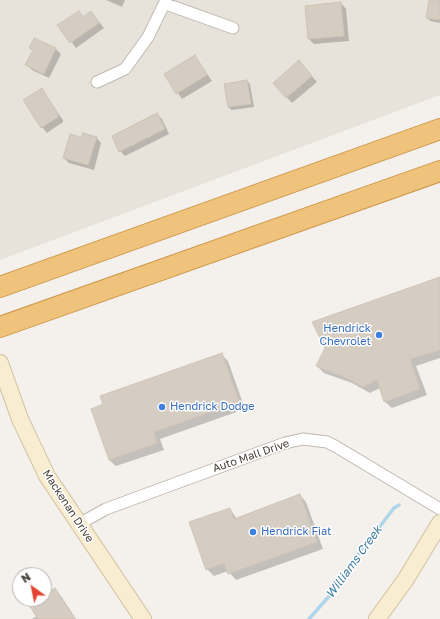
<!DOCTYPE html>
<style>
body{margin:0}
#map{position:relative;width:440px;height:619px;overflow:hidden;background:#f4f1ec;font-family:"Golos Text",sans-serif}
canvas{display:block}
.north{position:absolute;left:12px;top:567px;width:40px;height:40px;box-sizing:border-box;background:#fff;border:1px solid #b6b3b0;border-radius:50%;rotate:327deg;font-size:11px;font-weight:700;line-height:16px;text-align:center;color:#48423a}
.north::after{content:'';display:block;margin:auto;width:14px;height:18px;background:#e44533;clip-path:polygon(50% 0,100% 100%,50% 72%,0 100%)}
</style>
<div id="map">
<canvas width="440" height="619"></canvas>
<div class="north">N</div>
</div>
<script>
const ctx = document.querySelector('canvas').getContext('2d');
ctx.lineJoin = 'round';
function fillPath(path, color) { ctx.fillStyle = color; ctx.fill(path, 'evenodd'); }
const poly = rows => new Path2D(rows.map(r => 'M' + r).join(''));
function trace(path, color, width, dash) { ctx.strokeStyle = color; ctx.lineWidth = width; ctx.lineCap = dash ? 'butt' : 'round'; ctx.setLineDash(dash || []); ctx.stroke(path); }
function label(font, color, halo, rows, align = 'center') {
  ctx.font = font + ' "Golos Text",sans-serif'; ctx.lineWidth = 3; ctx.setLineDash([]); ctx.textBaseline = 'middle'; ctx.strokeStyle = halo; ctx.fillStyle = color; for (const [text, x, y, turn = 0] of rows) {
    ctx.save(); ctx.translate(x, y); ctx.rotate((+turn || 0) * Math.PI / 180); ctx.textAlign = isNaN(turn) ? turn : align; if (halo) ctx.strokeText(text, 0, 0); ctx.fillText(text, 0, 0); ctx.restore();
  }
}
fillPath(poly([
 [0,0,440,0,440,95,0,260]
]), '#e8e3da');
fillPath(poly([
 [106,0,125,0,122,7],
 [430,0,440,1,440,23,430,21,427,17],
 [341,3,346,9,349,41,314,44,309,39],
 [78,12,84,17,91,12,104,28,76,48,59,25],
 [30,48,56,49,61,54,49,78,32,70,27,65,33,51],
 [195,56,212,81,182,99,165,74],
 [304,67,317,82,292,103,274,83],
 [247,81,250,84,254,107,232,110,228,107],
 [41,89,63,120,63,122,47,133,42,127],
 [157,114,162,119,169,134,125,156,120,151],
 [96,137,101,143,94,170,69,163,64,158,82,138],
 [440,278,440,358,416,366,427,395,392,408,385,402,380,388,370,393,352,383,324,373,317,366],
 [222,355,228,361,245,409,160,439,164,450,116,466,109,460],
 [300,495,306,502,323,549,236,580,228,571,214,576,207,569,230,509,237,519],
 [55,590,61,596,76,619,32,619,37,616,40,599,44,599,44,597]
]), '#0003');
trace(poly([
 [309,619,331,594,357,556,394,508,399,505]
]), '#afd5ea', 3.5);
const building = poly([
 [429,0,440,0,440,20,426,18,429,0],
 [341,2,344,36,308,39,305,6,341,2],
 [79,11,83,17,91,11,99,23,70,43,57,25,79,11],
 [34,38,56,48,44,74,25,65,33,50,29,48,34,38],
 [195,55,207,75,176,94,164,74,195,55],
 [299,60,312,76,286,98,273,83,299,60],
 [247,80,251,104,228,107,224,84,247,80],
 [42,88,58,114,58,117,41,128,23,100,42,88],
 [157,113,165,129,119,152,112,136,157,113],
 [83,133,97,137,88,165,63,158,70,134,81,137,83,133],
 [440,277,440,350,410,359,420,389,384,402,377,380,363,387,344,377,316,366,325,348,312,322,440,277],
 [222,353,239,402,154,432,157,443,109,460,91,409,103,404,100,396,222,353],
 [300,494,317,542,228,574,224,563,206,570,189,522,230,508,234,519,300,494],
 [55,588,75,619,38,619,29,605,38,599,44,599,44,595,55,588]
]);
fillPath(building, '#d5cdc2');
trace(building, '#cfc4b6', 1);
const street = poly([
 [166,4,233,28],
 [97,82,125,69,148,37,166,0],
 [79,524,106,509,285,443,303,439,327,442,335,446,440,509]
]);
const secondary = poly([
 [0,363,20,419,47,476,143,619],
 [377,619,406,579,440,523]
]);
const highway = poly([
 [0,287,440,129],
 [0,327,440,171]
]);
trace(street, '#bfb8af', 13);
trace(secondary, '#cfc0a0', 18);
trace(highway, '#ce984c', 22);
trace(street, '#fff', 11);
trace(secondary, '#f9edd1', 16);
trace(highway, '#efc37c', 20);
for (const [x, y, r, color] of [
 [379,335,4,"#3f7fe0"],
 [162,407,4,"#3f7fe0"],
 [253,532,4,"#3f7fe0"]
]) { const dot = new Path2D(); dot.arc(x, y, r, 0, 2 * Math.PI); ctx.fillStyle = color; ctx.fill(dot); trace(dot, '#fff', 1.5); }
label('11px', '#366cbe', '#fff', [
 ["Hendrick",371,329,"right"],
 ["Chevrolet",371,342,"right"],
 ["Hendrick Dodge",170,407],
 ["Hendrick Fiat",261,532]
], 'left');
label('11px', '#48423a', '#fff', [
 ["Auto Mall Drive",251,456,-19],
 ["Mackenan Drive",68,506,57]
]);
label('italic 12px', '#3b7ba2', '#fff', [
 ["Williams Creek",354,562,-54]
]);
</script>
